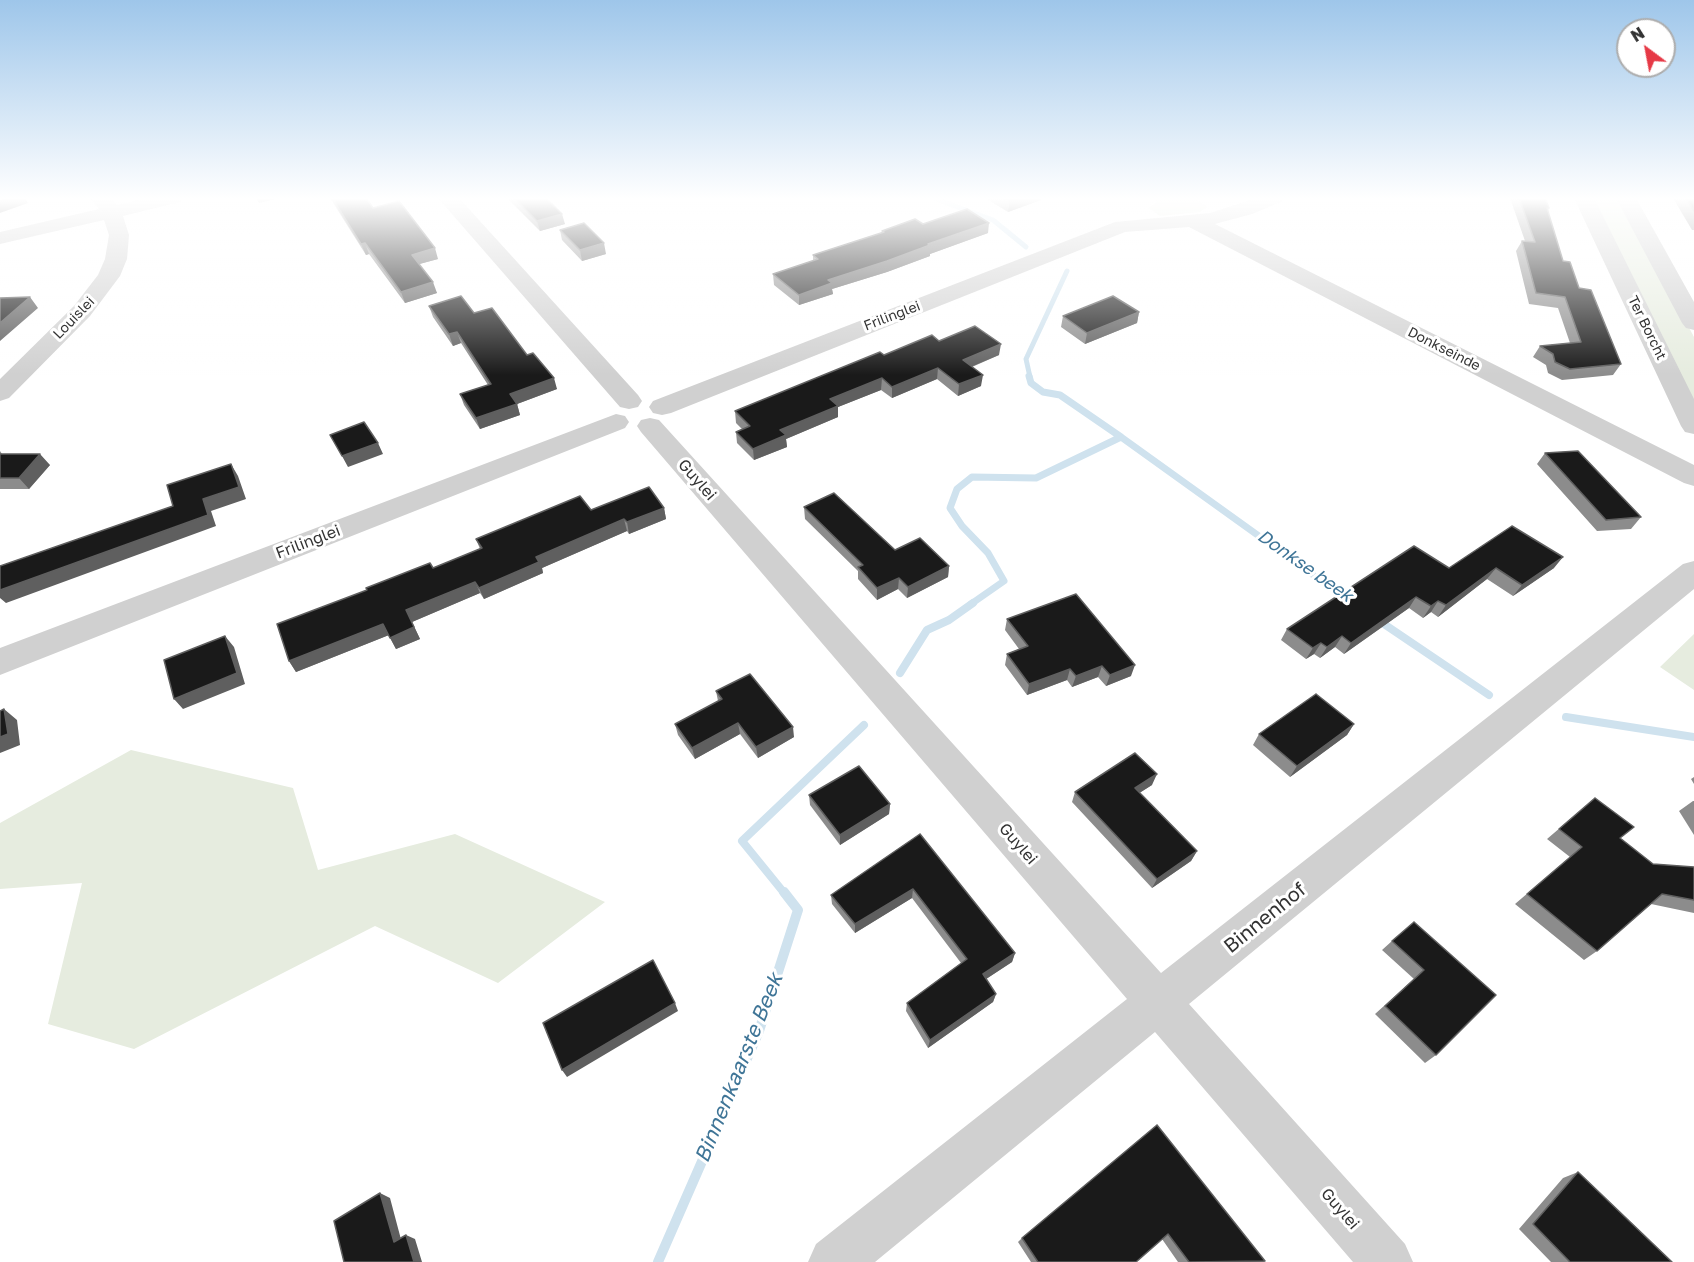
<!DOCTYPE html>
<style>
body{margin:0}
#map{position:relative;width:1694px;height:1262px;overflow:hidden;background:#fff;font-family:"Golos Text",sans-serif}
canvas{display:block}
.north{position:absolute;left:1616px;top:18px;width:60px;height:60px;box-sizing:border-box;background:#fff;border:2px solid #adadad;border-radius:50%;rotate:328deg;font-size:16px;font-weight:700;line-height:24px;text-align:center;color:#333}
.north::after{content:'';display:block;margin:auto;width:21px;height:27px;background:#e63946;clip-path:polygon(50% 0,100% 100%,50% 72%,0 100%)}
</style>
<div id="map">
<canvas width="1694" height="1262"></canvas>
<div class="north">N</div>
</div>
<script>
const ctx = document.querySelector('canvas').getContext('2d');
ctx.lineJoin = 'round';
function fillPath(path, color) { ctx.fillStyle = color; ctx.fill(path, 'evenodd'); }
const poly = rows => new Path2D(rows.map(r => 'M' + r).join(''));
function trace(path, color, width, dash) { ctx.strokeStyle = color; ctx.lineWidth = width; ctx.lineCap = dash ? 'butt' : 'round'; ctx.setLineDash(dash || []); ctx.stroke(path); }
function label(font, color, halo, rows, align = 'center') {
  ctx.font = font + ' "Golos Text",sans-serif'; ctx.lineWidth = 6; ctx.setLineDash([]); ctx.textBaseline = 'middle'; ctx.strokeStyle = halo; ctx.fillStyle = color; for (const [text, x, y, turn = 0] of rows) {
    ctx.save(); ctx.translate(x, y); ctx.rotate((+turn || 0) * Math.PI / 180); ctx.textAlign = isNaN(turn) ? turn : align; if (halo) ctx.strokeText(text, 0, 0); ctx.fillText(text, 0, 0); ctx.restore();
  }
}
fillPath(poly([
 [1160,198,1195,198,1207,207,1200,212,1160,216,1149,208],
 [1591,198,1620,198,1694,337,1694,409],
 [1694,634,1694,690,1660,667],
 [131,750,293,788,318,870,455,834,605,902,498,983,375,926,134,1049,48,1024,82,883,0,889,0,823]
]), '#e6ecdf');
trace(poly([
 [933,198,993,220,1026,247],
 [1030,377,1026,359,1067,271]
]), '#cfe2ee', 5);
trace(poly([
 [1121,437,1348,600],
 [971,604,1004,581,988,553,962,526,950,508,957,489,972,477,1036,478,1121,437,1060,395,1043,392,1031,383,1029,376]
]), '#cfe2ee', 7);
trace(poly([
 [1378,620,1489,695],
 [900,673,927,630,949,620,973,603],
 [1566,717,1694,737],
 [785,894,742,841,864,725]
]), '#cfe2ee', 8);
trace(poly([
 [658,1262,759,1031,798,910,784,892]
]), '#cfe2ee', 10);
fillPath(poly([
 [90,198,111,198,117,205,146,198,183,198,180,202,123,216,129,235,127,259,120,276,90,316,9,398,0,401,0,379,74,306,98,275,105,259,109,235,104,220,0,244,0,232,99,209,90,198],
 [438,198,459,198,638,395,642,401,638,407,629,409,620,407,438,198],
 [1256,198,1284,198,1281,202,1252,214,1215,224,1694,465,1694,486,1684,483,1189,227,1125,232,671,413,662,415,653,413,649,407,653,401,1115,222,1210,213,1256,198],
 [1574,198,1594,198,1694,399,1694,434,1685,432,1681,426,1574,198],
 [1616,198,1636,198,1694,302,1694,330,1686,328,1682,323,1616,198],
 [616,414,625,416,629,422,625,428,0,675,0,648,616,414],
 [650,418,659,420,1161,973,1683,564,1694,561,1694,589,1189,1004,1405,1244,1413,1262,1353,1262,1155,1032,875,1262,808,1262,816,1244,1127,999,641,432,637,426,641,420,650,418]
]), '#d0d0d0');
fillPath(poly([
 [330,198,366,198,373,208,438,259,419,264,437,293,405,303,369,254,366,255],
 [507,198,546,198,565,224,540,231],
 [985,198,1041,198,1041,200,1008,212],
 [1510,198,1545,198,1549,208,1548,211,1563,261,1621,364,1613,375,1562,380,1548,373,1546,365,1533,357,1540,346,1570,343,1558,308,1529,304,1516,251,1522,241,1525,241],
 [1673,198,1694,198,1694,230,1692,230],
 [923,224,988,233,930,254,930,256,887,272,832,289,833,294,799,305,774,285,773,274,813,261,813,255,882,233,882,231],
 [560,230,606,254,582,261,562,240],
 [429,306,474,313,527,355,557,389,517,404,520,415,480,429,464,405,460,394,488,385,461,343,453,346,433,317],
 [1139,312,1137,323,1085,344,1061,327,1063,316],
 [939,341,999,355,972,367,981,386,958,396,937,379,892,398,881,390,838,407,838,417,786,439,787,447,754,460,737,443,736,432,742,429,736,423,735,411,884,355],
 [0,451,2,454,50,465,29,489,0,489],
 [1545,453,1641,517,1631,529,1597,531,1537,464],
 [804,507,895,550,949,566,948,577,907,598,898,589,877,600,858,579,858,571,805,519],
 [664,508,666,519,629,534,627,531,542,568,543,573,484,599,480,593,412,622,420,639,396,649,389,635,296,672,289,661,433,568,480,549,476,539,591,510],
 [1449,568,1554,568,1513,596,1487,579,1438,617,1431,612,1423,618,1409,608,1344,654,1335,647,1320,658,1314,654,1306,659,1281,640,1287,629],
 [1007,619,1131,676,1106,686,1098,677,1072,687,1067,680,1027,695,1005,665,1007,654,1019,649,1005,630],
 [716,691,794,737,758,758,740,734,695,759,678,735,675,724,718,701],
 [1354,724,1347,735,1290,777,1253,745,1259,734],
 [1694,777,1694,784,1691,779],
 [1152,785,1139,793,1197,851,1191,861,1152,888,1072,802,1075,792],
 [809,795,890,804,889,814,840,845,810,805],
 [1595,798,1620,838,1653,864,1694,867,1694,913,1651,904,1597,951,1584,960,1515,904,1570,857,1547,839],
 [1693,801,1694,801,1694,835,1679,811],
 [920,834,1015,953,1012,962,986,979,996,994,993,1002,928,1048,906,1011,907,1003,961,963,912,898,855,933,832,904,831,895],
 [1392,941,1496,995,1436,1055,1425,1063,1375,1014,1414,979,1382,950],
 [1157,1125,1265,1262,1178,1262,1162,1239,1136,1262,1031,1262,1018,1242,1022,1238],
 [1578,1172,1672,1262,1551,1262,1519,1229,1563,1178]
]), '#8c8c8c');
fillPath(poly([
 [6,198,25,198,28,203,0,213,0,200],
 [256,198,281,198,259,203],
 [1019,198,1041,198,1041,200,1008,212,1010,201],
 [562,214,565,224,540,231,537,221],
 [989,223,988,233,930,254,930,256,887,272,832,289,833,294,799,305,799,295,828,280],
 [365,243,369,254,366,255,361,244],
 [604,243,606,254,582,261,580,250],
 [435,248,438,259,416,265,412,255],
 [433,282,437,293,405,303,401,292],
 [30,297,38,308,0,341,0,323],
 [1139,312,1137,323,1085,344,1087,333],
 [457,332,461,343,453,346,449,334],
 [1001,344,999,355,961,371,963,360],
 [938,368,937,379,892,398,892,387],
 [983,375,981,386,958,396,959,384],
 [554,378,557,389,517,404,520,415,480,429,476,418,510,394],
 [882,378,881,390,838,407,838,417,786,439,787,447,754,460,753,449,780,430,830,399],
 [378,443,383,454,348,467,342,456],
 [40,454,50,465,29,489,19,478],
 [231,464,238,476,246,499,211,511,216,526,6,603,0,598,0,590,203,499],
 [664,508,666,519,629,534,627,522],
 [624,519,627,531,542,568,543,573,484,599,479,588,536,557],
 [1563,557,1554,568,1513,596,1522,585],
 [949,566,948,577,907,598,908,587],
 [1496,568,1487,579,1438,617,1446,605],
 [899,578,898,589,877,600,877,588],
 [475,582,480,593,412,622,420,639,396,649,390,638,406,610],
 [1416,597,1409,608,1344,654,1351,643],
 [1438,601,1431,612,1423,618,1431,606],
 [383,624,389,635,296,672,289,661],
 [225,636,234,647,245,684,183,709,174,699],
 [1342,636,1335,647,1320,658,1327,647],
 [1321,643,1314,654,1306,659,1313,648],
 [1135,665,1131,676,1106,686,1110,675],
 [1102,666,1098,677,1072,687,1076,676],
 [1070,669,1067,680,1027,695,1029,684],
 [4,709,17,720,20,745,0,753,0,737],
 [738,723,740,734,695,759,692,748],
 [1354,724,1347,735,1290,777,1297,766],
 [793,727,794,737,758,758,756,747],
 [1157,774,1152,785,1130,799,1135,788],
 [890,804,889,814,840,845,840,835],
 [1197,851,1191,861,1152,888,1157,879],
 [913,889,912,898,855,933,855,924],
 [1015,953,1012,962,980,983,983,974],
 [996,994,993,1002,928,1048,930,1040],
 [675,1003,678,1011,567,1077,562,1070],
 [380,1193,390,1198,403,1247,394,1242],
 [406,1235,415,1239,422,1262,414,1262]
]), '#5f5f5f');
const building = poly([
 [332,198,366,198,373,208,399,201,435,248,412,255,433,282,401,292,365,243,361,244,332,198],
 [514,198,546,198,562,214,537,221,514,198],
 [1004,198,1019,198,1010,201,1004,198],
 [1519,198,1545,198,1549,208,1547,208,1563,261,1570,262,1579,288,1591,290,1621,364,1570,369,1555,362,1553,354,1540,346,1581,342,1565,297,1536,293,1522,241,1535,242,1519,198],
 [1686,198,1694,198,1694,211,1686,198],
 [967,209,989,223,928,244,930,245,887,261,828,280,832,283,799,295,773,274,818,259,813,255,884,232,882,231,915,219,923,224,967,209],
 [584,223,604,243,580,250,560,230,584,223],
 [461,296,474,313,492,308,527,355,533,353,554,378,510,394,517,404,476,418,460,394,491,384,457,332,449,334,429,306,461,296],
 [1113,296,1139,312,1087,333,1063,316,1113,296],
 [30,297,0,323,0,298,30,297],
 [975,326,1001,344,963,360,983,375,959,384,938,368,892,387,882,378,830,399,838,406,780,430,786,435,753,449,736,432,750,426,735,411,880,352,884,355,932,335,939,341,975,326],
 [364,422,378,443,342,456,330,435,364,422],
 [1578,451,1641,517,1606,520,1545,453,1578,451],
 [0,454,40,454,19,478,0,478,0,454],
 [231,464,239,487,203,499,208,515,0,590,0,566,173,506,167,485,231,464],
 [649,487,664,508,627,522,624,519,536,557,539,562,479,588,475,582,406,610,414,627,390,638,383,624,289,661,277,624,367,590,366,588,430,563,433,568,482,548,476,539,580,496,591,510,649,487],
 [834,493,895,550,920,538,949,566,908,587,899,578,877,588,858,567,863,565,804,507,834,493],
 [1512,526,1563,557,1522,585,1496,568,1446,605,1438,601,1431,606,1416,597,1351,643,1342,636,1327,647,1321,643,1313,648,1287,629,1414,546,1449,568,1512,526],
 [1076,594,1135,665,1110,675,1102,666,1076,676,1070,669,1029,684,1007,654,1028,646,1007,619,1076,594],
 [225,636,237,673,174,699,164,660,225,636],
 [750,674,793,727,756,747,738,723,692,748,675,724,722,699,716,691,750,674],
 [1316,694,1354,724,1297,766,1259,734,1316,694],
 [4,709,8,734,0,737,0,711,4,709],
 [1135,753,1157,774,1135,788,1197,851,1157,879,1075,792,1135,753],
 [859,766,890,804,840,835,809,795,859,766],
 [1595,798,1634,827,1620,838,1653,864,1694,867,1694,900,1662,894,1597,951,1527,894,1582,847,1559,829,1595,798],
 [920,834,1015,953,983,974,996,994,930,1040,907,1003,967,959,913,889,855,924,831,895,920,834],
 [1414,922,1496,995,1436,1055,1385,1006,1424,970,1392,941,1414,922],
 [653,960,675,1003,562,1070,543,1023,653,960],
 [1157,1125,1265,1261,1189,1262,1168,1234,1136,1262,1038,1262,1022,1238,1157,1125],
 [1578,1172,1672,1262,1570,1262,1533,1224,1578,1172],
 [380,1193,394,1242,406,1235,414,1262,344,1262,334,1221,380,1193]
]);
fillPath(building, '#1a1a1a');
trace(building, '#5f5f5f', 1.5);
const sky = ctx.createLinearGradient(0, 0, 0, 375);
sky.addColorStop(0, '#9ec6ea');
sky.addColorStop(0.53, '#fff');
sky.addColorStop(1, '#ffffff00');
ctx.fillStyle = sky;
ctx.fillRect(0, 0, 1694, 375);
label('14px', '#333', '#fff', [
 ["Frilinglei",892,316,-21],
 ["Louislei",74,318,-46],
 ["Ter Borcht",1647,328,64],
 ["Donkseinde",1444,349,27]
]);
label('16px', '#333', '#fff', [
 ["Guylei",697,480,49],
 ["Frilinglei",308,542,-21],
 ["Guylei",1018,844,49],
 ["Guylei",1340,1209,49]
]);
label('italic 18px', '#3f7597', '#fff', [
 ["Donkse beek",1305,566,35]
]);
label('20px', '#333', '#fff', [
 ["Binnenhof",1265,918,-39]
]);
label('italic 21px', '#3f7597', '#fff', [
 ["Binnenkaarste Beek",739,1068,-68]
]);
</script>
